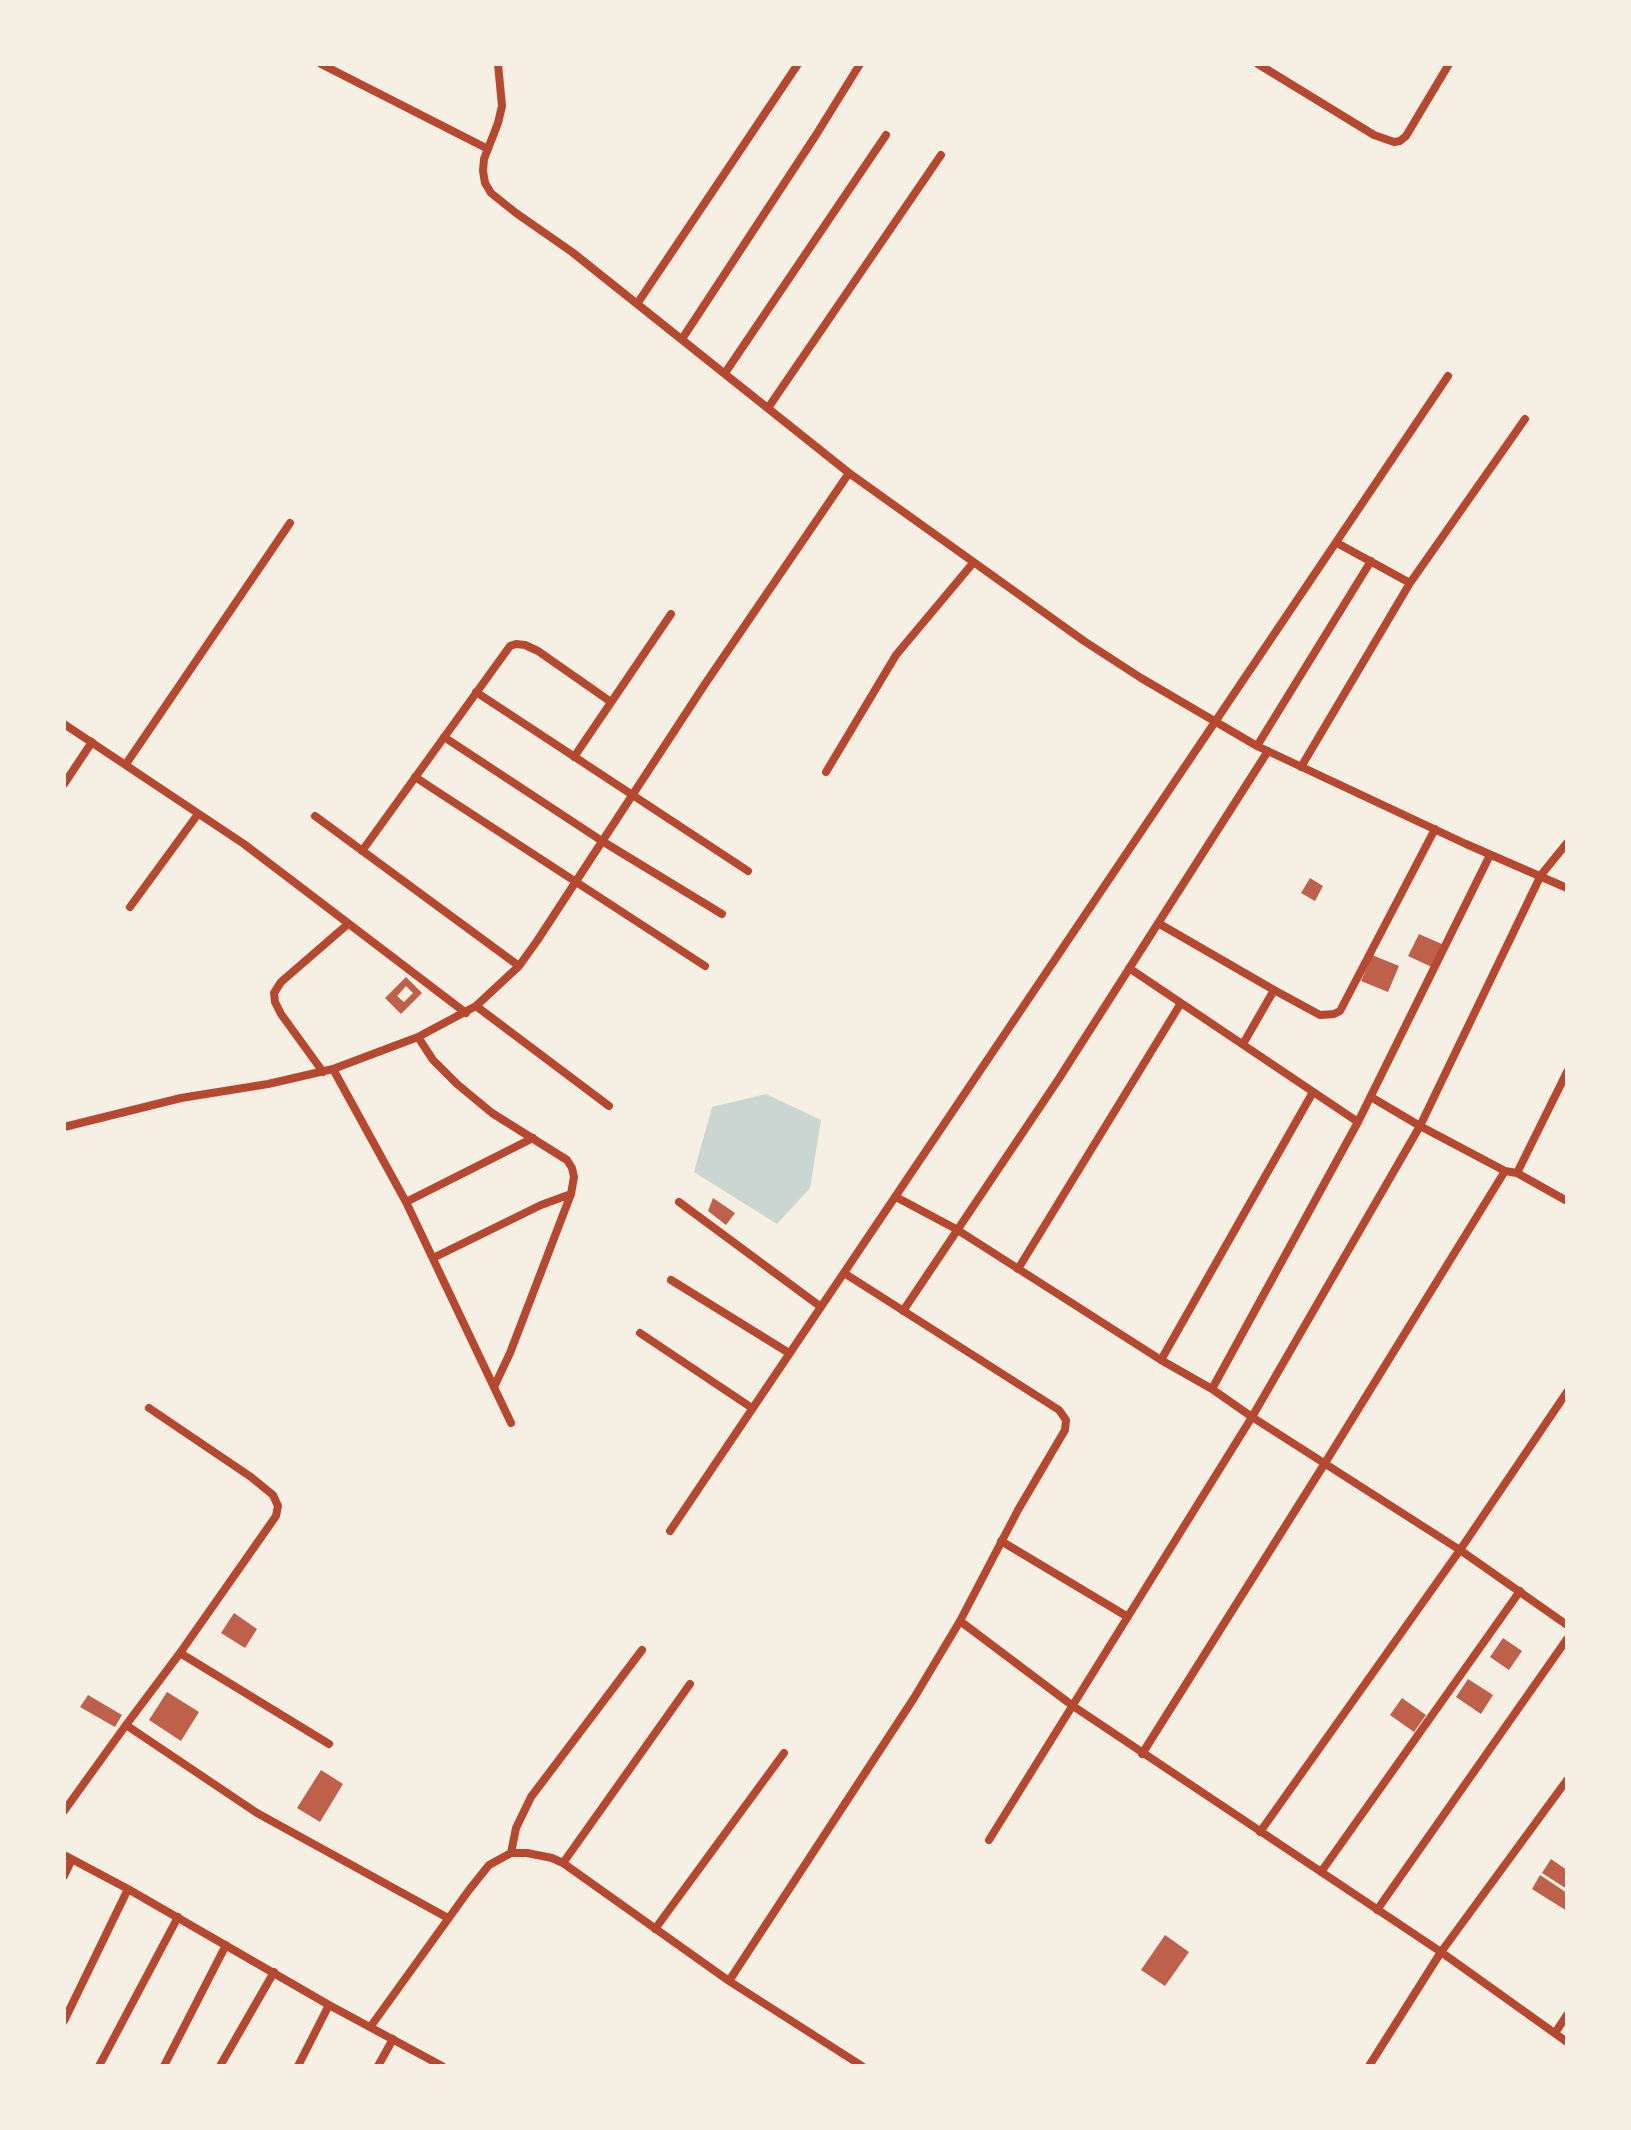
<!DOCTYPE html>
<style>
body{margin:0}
#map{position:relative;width:1631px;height:2130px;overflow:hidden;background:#f6efe4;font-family:"Roboto Condensed",sans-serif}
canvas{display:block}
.frame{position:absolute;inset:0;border:66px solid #f6efe4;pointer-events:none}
</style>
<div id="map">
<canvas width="1631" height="2130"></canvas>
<div class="frame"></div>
</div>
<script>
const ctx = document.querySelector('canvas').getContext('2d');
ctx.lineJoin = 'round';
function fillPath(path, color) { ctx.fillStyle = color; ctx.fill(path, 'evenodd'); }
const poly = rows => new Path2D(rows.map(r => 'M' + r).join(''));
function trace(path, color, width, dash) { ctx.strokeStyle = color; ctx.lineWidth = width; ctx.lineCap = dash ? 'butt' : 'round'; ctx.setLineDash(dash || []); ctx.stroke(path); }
fillPath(poly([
 [766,1094,821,1120,810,1188,777,1224,694,1172,712,1107]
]), '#c9d6d2');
fillPath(poly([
 [1310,878,1323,886,1315,901,1301,893],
 [1419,934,1444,945,1434,968,1408,956],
 [1372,955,1399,966,1388,992,1361,981],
 [406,977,422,993,401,1014,385,998],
 [406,986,413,993,404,1002,397,996],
 [713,1198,735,1213,726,1225,708,1211],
 [234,1613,257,1629,245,1648,221,1633],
 [1503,1638,1522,1651,1509,1670,1490,1657],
 [1468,1679,1493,1695,1481,1714,1456,1697],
 [167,1692,199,1712,181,1741,149,1720],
 [88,1695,122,1715,115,1727,80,1707],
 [1402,1698,1426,1715,1414,1732,1390,1715],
 [321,1770,343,1784,320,1822,297,1808],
 [1551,1859,1567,1870,1567,1889,1542,1873],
 [1540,1875,1567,1893,1567,1911,1532,1889],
 [1165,1935,1189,1952,1165,1986,1141,1970]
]), '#bf614a');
trace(poly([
 [321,64,488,149],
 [498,64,502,106,498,123,484,159,483,171,485,183,491,193,516,213,572,252,849,473,1084,641,1141,678,1257,746,1466,844,1567,888],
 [1258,64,1374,135,1394,142,1400,141,1406,136,1449,64],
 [637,304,798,64],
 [682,339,816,135,860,64],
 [725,373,886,135],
 [768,408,941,155],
 [1337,543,1410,583],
 [476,692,748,871],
 [64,724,244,844,466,1013],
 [444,737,602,841,722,914],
 [1257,746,1371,561],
 [574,757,671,614],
 [126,764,290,523],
 [1301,767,1410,583,1525,419],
 [826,772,896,655,973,563],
 [415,777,705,966],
 [64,784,92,742],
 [315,816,519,966],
 [362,851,510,646,516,644,525,645,538,651,611,702],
 [130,907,198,814],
 [1158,923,1274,990,1320,1015,1334,1014,1340,1011,1435,829],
 [1129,968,1358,1122],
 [476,1006,609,1106],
 [418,1037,433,1060,457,1084,492,1113,567,1160,572,1168,574,1177,571,1194,510,1353,494,1387],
 [1243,1044,1274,990],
 [333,1069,406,1202,511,1423],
 [323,1072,281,1014,275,1002,274,993,281,982,348,924],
 [1371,1097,1420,1126,1505,1171],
 [64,1127,181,1098,268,1084,333,1069,418,1037,476,1006,519,966,537,941,705,684,849,473],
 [1517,1173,1567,1201],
 [896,1197,956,1229,1161,1360,1212,1389,1252,1417,1460,1550,1567,1625],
 [406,1202,533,1138],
 [679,1202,821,1307],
 [433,1258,541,1205,571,1194],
 [1018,1269,1181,1003],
 [671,1280,789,1353],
 [903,1311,1058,1080,1268,751],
 [640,1333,752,1408],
 [1161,1360,1313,1092],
 [1212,1389,1358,1122,1490,855],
 [670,1531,1448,376],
 [1001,1541,1128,1617],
 [960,1621,1073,1706,1441,1952,1567,2042],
 [180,1653,329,1744],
 [126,1725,257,1813,448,1918],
 [1142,1754,1325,1463,1505,1171,1517,1173,1567,1072],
 [64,1811,126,1725,180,1653,276,1516,278,1506,273,1495,251,1477,149,1408],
 [1260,1832,1460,1550,1567,1392],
 [989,1840,1252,1417,1420,1126,1541,875,1567,843],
 [511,1853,516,1828,531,1797,642,1650],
 [64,1855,128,1889,329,2005,442,2066],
 [563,1863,690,1684],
 [1321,1872,1520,1591],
 [64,1876,72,1859],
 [1377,1910,1567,1639],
 [655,1929,784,1753],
 [729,1981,914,1698,960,1621,1018,1510,1065,1430,1066,1420,1059,1410,844,1273],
 [64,2021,128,1889],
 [371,2026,469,1890,489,1865,511,1853,527,1853,552,1858,563,1863,729,1981,862,2066],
 [1555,2033,1567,2015],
 [99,2066,178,1917],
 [164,2066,226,1945],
 [220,2066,274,1972],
 [298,2066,329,2005],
 [378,2066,393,2039],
 [1369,2066,1441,1952,1567,1780]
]), '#b5482f', 8);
</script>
